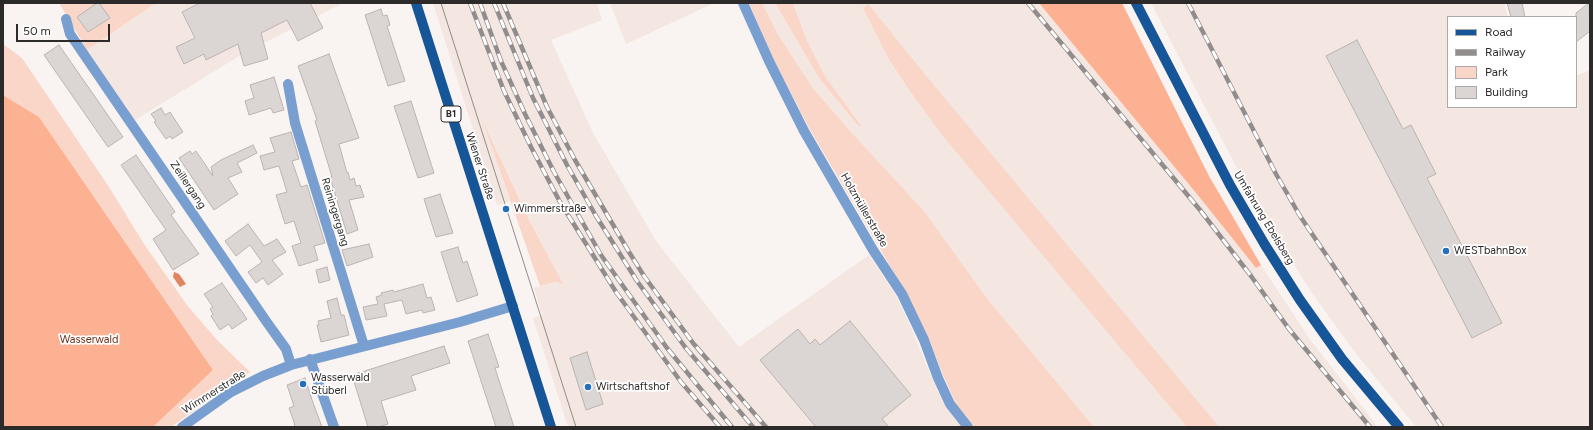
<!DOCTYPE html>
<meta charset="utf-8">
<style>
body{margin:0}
#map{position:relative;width:1593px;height:430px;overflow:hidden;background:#f9f3f1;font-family:Figtree,sans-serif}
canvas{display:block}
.frame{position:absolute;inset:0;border:4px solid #2d2b2a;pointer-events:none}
.legend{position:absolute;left:1447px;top:16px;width:130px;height:92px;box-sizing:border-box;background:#fff;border:1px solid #abaaaa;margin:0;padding:5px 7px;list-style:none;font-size:12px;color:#2d2b2a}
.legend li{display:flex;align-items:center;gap:8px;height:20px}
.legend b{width:20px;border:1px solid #abaaaa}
.scale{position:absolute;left:16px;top:24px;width:94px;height:18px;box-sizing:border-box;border:2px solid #2d2b2a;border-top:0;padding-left:5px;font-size:12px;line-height:14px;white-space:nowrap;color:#2d2b2a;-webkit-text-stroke:3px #fff;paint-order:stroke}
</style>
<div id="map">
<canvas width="1593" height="430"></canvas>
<div class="frame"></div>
<ul class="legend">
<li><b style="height:5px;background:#165597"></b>Road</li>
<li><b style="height:5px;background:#918d8c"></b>Railway</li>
<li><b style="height:11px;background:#fad6c8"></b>Park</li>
<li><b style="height:11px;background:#dbd5d3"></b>Building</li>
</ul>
<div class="scale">50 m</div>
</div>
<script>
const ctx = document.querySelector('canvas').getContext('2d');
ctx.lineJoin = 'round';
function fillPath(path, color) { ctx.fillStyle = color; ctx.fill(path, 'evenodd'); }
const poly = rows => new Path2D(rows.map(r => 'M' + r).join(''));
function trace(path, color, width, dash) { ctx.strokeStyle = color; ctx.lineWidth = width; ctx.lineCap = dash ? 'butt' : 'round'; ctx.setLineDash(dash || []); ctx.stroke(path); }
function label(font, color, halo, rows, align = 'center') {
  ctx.font = font + ' Figtree,sans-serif'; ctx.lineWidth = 3.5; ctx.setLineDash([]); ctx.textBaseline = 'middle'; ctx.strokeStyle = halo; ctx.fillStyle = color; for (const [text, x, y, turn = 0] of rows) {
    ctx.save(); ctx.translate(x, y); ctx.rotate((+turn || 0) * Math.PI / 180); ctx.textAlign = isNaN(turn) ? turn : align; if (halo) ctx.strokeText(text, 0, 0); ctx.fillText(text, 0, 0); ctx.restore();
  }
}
fillPath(poly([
 [156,3,343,3,244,53,135,120,87,50],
 [433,3,597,3,602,20,551,40,593,133,656,241,739,347,869,255,895,294,909,323,937,390,961,427,568,427,533,318,542,315,534,288,555,282,562,283,529,220,485,125,510,201,497,205],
 [610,3,714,3,626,44],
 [762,3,775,3,819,78,845,110,861,124,825,76,807,41,793,3,1039,3,1201,199,1256,268,1261,265,1309,338,1378,427,1094,427,986,297,924,211,850,131,812,87,777,33],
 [1151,3,1504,3,1508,17,1448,17,1448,107,1576,107,1576,76,1590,70,1590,427,1416,427,1354,351,1312,293,1277,238,1242,178]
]), '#f4e6e0');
fillPath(poly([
 [59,3,156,3,87,50],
 [749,3,762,3,777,33,812,87,850,131,924,211,986,297,1094,427,975,427,973,425,957,406,943,375,929,339,906,293,809,128,773,58],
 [775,3,793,3,807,41,825,76,861,125,859,126,845,110,819,78],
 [868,4,927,77,1219,427,1187,427,942,135,910,91,887,56,863,8],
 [3,44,22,58,109,187,144,244,187,305,217,340,250,372,171,427,153,427,213,370,39,117,3,95],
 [482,119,529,220,563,284,555,282,540,286]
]), '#fad6c8');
fillPath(poly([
 [1039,3,1122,3,1209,176,1261,265,1256,268,1201,199],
 [3,95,39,117,213,370,153,427,3,427]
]), '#fdb193');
fillPath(poly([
 [174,272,179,274,186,284,180,287,173,277]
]), '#e18561');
const building = poly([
 [97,3,99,3,110,18,88,32,77,17,97,3],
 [200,3,310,3,323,28,298,41,287,20,261,33,268,59,244,66,238,44,206,60,204,54,184,64,176,47,195,38,182,12,200,3],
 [1507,3,1522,3,1525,17,1511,17,1507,3],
 [1589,3,1590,31,1576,42,1576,13,1589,3],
 [381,9,383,16,387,15,390,25,387,26,405,81,388,86,365,15,381,9],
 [1357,40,1403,129,1411,125,1436,174,1427,178,1502,323,1472,338,1326,56,1357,40],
 [59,45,123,137,108,147,44,55,59,45],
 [329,54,359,138,339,144,347,173,348,172,350,180,354,178,356,186,360,185,364,197,349,200,358,230,347,234,330,177,332,177,315,121,317,120,298,66,329,54],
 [274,77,284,110,273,113,271,108,249,115,245,101,254,98,250,85,274,77],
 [411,101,434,173,418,178,394,106,411,101],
 [161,108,165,115,170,112,183,132,172,139,170,136,166,139,154,122,156,121,151,114,161,108],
 [291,132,299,159,292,161,301,187,307,185,325,243,314,246,318,260,299,266,292,246,301,243,294,221,285,224,276,195,287,192,279,166,264,170,260,156,275,152,270,138,291,132],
 [253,145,257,153,237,163,242,172,228,178,238,194,214,210,179,158,190,151,192,154,196,151,213,176,211,167,221,160,253,145],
 [136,155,175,212,171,215,199,254,173,270,153,239,166,230,121,165,136,155],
 [440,194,453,233,436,237,424,199,440,194],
 [248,224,264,246,277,239,286,252,272,260,283,274,268,285,263,278,256,283,248,272,262,262,250,245,236,256,225,241,248,224],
 [369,244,373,257,347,266,342,250,369,244],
 [458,247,463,263,467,261,478,295,457,302,441,252,458,247],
 [327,267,330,280,319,283,316,270,327,267],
 [222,283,247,319,232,329,229,324,220,330,211,316,213,314,210,309,213,307,204,294,222,283],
 [423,284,427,298,431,297,435,310,423,313,422,310,406,314,402,300,384,304,387,316,366,320,363,307,378,304,376,297,382,295,381,293,393,290,394,292,423,284],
 [337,298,341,315,344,315,349,335,321,342,317,325,319,325,318,321,331,318,327,301,337,298],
 [850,321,911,395,882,419,889,427,816,427,760,360,798,329,810,344,815,339,820,345,850,321],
 [488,334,499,367,495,368,514,427,496,427,468,341,488,334],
 [444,346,450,363,411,376,416,390,381,401,388,424,379,427,368,427,352,375,444,346],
 [587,352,603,404,586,410,570,358,587,352],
 [305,378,312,400,322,427,295,427,294,422,289,408,294,406,287,385,305,378]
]);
fillPath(building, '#dbd5d3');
trace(building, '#bab4b2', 1);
trace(poly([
 [743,3,769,61,804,131,873,250,902,294,924,340,938,378,950,404,968,427],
 [66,19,70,34,266,321,286,349,291,365],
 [288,84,295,123,364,346],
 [310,359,334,427],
 [182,427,231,392,263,376,291,365,460,322,513,306]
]), '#789fcf', 10);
trace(poly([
 [416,3,551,427],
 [1136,3,1230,185,1265,245,1300,300,1342,359,1399,427]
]), '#165597', 10);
trace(poly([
 [441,3,576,427]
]), '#918d8c', 1);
const rail = poly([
 [470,3,504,91,531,147,560,202,616,292,681,382,720,427],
 [480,3,501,61,525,114,554,172,601,255,667,348,732,427],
 [494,3,533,98,567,165,596,216,637,281,685,347,753,427],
 [503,3,547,107,575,160,629,252,644,276,693,343,766,427],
 [1028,3,1200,210,1251,276,1289,329,1370,427],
 [1188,3,1276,174,1300,216,1442,427]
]);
trace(rail, '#918d8c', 4.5);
trace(rail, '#fff', 3, [9]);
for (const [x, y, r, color] of [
 [506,209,4,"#246fbe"],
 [1446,251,4,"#246fbe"],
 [303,384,4,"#246fbe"],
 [588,387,4,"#246fbe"]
]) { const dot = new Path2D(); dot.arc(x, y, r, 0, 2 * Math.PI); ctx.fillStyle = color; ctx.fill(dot); trace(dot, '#fff', 1.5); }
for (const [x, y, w] of [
 [451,114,20]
]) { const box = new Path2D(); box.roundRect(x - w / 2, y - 8, w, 16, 3); ctx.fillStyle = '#fff'; ctx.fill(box); trace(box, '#2d2b2a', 1); }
label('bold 10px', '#2d2b2a', null, [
 ["B1",451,114]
]);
label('11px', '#2d2b2a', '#fff', [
 ["Wiener Straße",480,166,72],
 ["Zeillergang",188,185,56],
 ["Holzmüllerstraße",864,210,60],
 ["Reiningergang",335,212,73],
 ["Umfahrung Ebelsberg",1264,218,59],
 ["Wimmerstraße",214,392,-32]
]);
label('11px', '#2d2b2a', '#fff', [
 ["Wimmerstraße",514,209],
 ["WESTbahnBox",1454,251],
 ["Wasserwald",311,378],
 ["Stüberl",311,391],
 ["Wirtschaftshof",596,387]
], 'left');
label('11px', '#6b3017', '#fff', [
 ["Wasserwald",89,340]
]);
</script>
